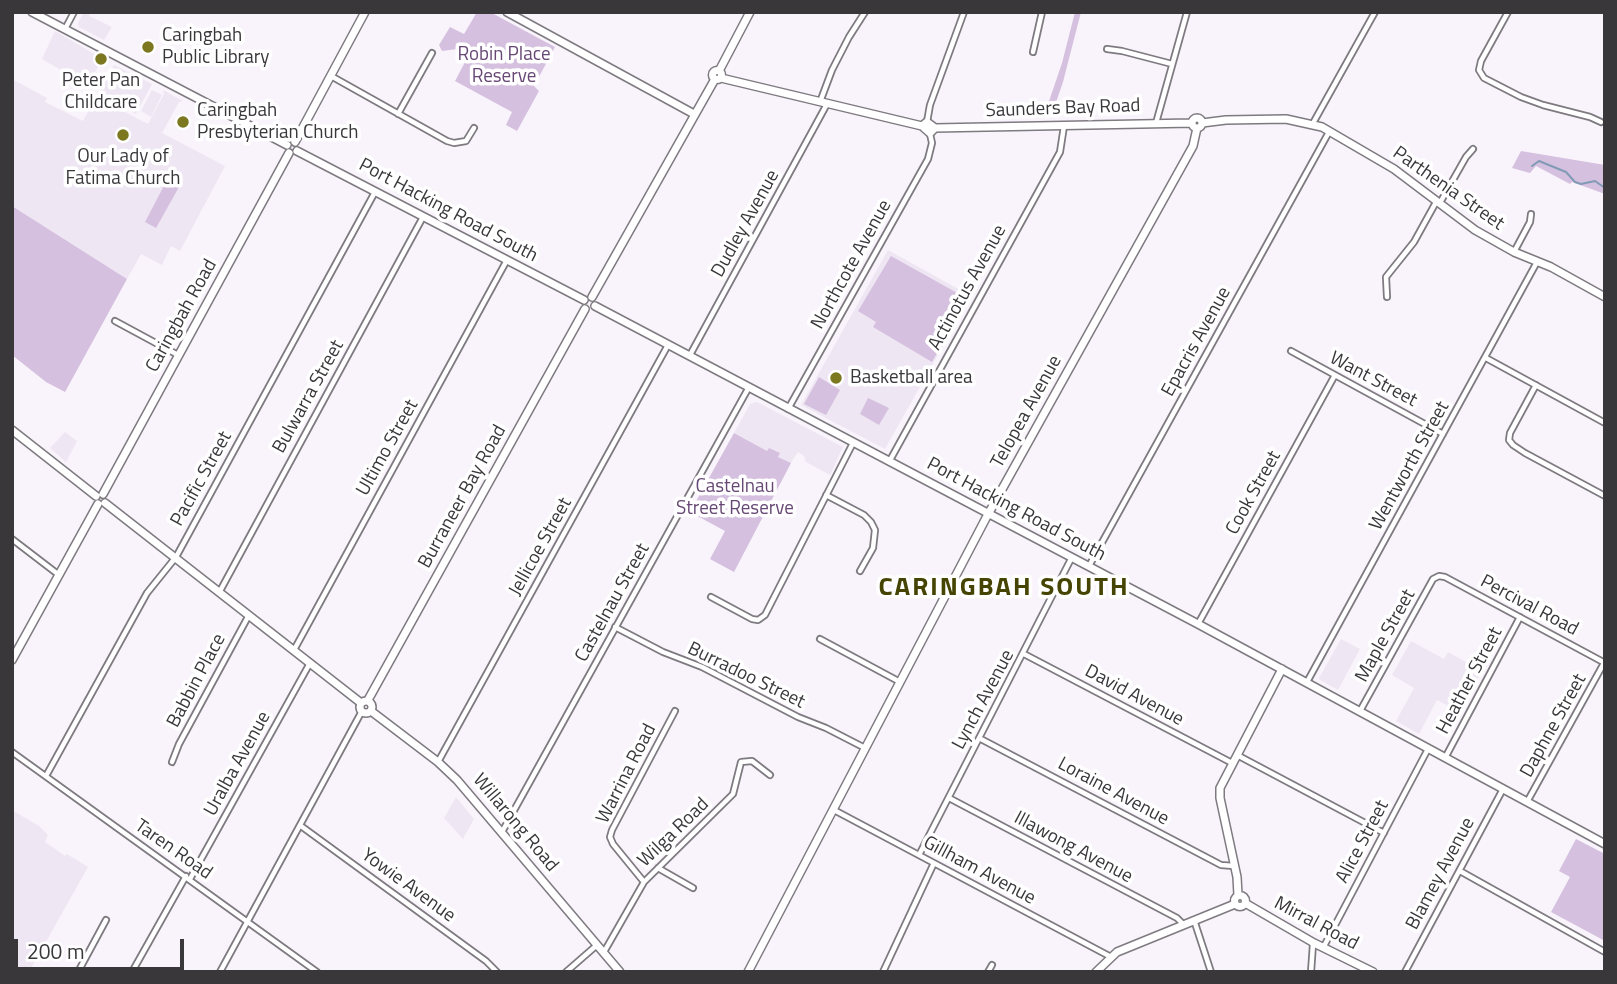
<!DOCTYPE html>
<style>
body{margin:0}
#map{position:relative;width:1617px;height:984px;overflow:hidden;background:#f9f4fb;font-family:"Titillium Web",sans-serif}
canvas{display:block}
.frame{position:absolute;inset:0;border:14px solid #39373a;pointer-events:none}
.scale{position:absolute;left:14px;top:939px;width:170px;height:32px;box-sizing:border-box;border:4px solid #39373a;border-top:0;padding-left:9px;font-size:21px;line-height:24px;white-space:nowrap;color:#39373a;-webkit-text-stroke:5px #fff;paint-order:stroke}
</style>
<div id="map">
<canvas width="1617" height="984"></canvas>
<div class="frame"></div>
<div class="scale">200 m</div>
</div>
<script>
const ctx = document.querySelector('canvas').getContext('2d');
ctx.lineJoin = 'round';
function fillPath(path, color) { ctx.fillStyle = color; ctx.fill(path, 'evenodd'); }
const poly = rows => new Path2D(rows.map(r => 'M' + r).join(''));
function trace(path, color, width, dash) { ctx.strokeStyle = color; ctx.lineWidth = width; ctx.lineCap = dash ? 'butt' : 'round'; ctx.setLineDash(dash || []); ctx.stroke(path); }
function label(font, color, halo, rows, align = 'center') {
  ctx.font = font + ' "Titillium Web",sans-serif'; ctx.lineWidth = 7; ctx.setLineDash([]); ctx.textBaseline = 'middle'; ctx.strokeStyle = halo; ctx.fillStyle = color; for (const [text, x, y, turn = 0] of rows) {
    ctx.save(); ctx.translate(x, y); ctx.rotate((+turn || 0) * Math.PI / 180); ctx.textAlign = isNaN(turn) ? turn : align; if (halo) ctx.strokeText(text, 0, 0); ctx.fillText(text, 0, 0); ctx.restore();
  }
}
fillPath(poly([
 [84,12,91,12,89,16,112,27,104,40,79,27,78,23],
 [55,31,103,59,87,85,42,59],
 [114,65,152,84,136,114,99,93],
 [12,79,47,98,45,102,83,121,96,97,148,124,164,94,163,90,183,101,179,102,162,133,225,166,180,251,171,246,162,265,141,254,127,279,12,206],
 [152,90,162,95,151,117,141,111],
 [888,250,971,296,885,449,801,405],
 [757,402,843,447,830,475,806,462,804,456,798,452,791,463,778,457,779,454,767,451,734,433,750,404],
 [65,432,77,441,66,462,50,448],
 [1341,639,1360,649,1338,690,1320,680,1319,678],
 [1411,641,1444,659,1448,652,1482,671,1460,712,1437,700,1419,734,1396,721,1414,688,1392,675],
 [456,797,474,819,463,839,444,818],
 [12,810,39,826,48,835,45,842,65,856,67,854,88,867,29,972,12,972]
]), '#efe6f3');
fillPath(poly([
 [477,12,490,12,555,47,534,86,539,91,517,131,506,125,512,112,455,81,473,47,442,51,439,45,450,27,464,34],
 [1075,12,1081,12,1063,82,1051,117,1044,116,1062,63],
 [1521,151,1605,165,1605,194,1572,182,1570,184,1536,166,1530,173,1512,168],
 [167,180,179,187,156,228,145,222],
 [12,206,127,279,65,392,46,382,12,355],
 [891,256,968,299,932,362,873,327,876,322,858,311],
 [819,377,840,390,826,415,804,404],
 [868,398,889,408,879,425,860,414],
 [734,433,767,451,769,448,780,453,778,457,791,463,734,572,710,559,725,531,690,512],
 [1576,839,1605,854,1605,941,1551,912,1570,877,1559,871]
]), '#d5c0df');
trace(poly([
 [1532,166,1539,161,1566,172,1575,182,1581,184,1595,181,1605,188]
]), '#819ab5', 2);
const street = poly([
 [1508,12,1481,61,1479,70,1484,78,1521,97,1543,105,1590,117,1601,122],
 [65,29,74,12],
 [1107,49,1122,51,1172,64],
 [1033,52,1042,12],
 [331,76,447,141,454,143,466,141,474,128],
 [820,102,832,70,849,37,865,12],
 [398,114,432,53],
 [927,122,930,105,964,12],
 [1156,123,1187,12],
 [1312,125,1375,12],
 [1514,252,1530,222,1531,214],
 [1387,297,1386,277,1414,242,1435,204,1441,201,1466,157,1473,149],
 [115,321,178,355],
 [1291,351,1443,434],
 [690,355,827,104],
 [1486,358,1605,423],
 [1536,385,1510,433,1509,440,1513,445,1525,453,1605,496],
 [788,409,928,159,932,143,930,134],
 [889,462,1060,152,1064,126],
 [826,495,864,515,871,522,875,530,873,548,860,571],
 [12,539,59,575],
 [1089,566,1329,132],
 [220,591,423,217],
 [711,597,752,619,758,620,765,615,853,443],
 [1198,624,1335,375],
 [615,627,663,652,702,667,798,717,826,728,865,748],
 [820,639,900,682],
 [294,650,507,260],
 [1024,654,1232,763],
 [1307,682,1537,262],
 [1360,711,1433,579,1439,576,1445,577,1605,663],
 [979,738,1221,865,1234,866],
 [12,752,317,972],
 [1237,755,1384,833],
 [1445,758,1520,617],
 [172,762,179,744,249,615],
 [438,762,668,345],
 [46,776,147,593,176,557,375,192],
 [949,798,1177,918,1183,924],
 [1527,802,1604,663],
 [834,810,1111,957],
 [301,826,486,961,497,972],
 [502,832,749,387],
 [919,855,1072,557],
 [658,868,693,888],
 [1460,871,1605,952],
 [190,879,310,663],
 [644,882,613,844,610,837,612,830,675,711],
 [1194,920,1211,972],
 [1323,948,1428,749],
 [604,952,644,882,733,794,741,762,752,761,770,775],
 [78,972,106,920],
 [132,972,186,876],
 [220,972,362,711],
 [566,972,597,945],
 [883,972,934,863],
 [988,972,992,965],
 [1311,972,1313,944],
 [1405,972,1503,789]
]);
const secondary = poly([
 [32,12,287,145],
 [507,12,694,114],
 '712.5 75a4.5 4.5 0 1 1 9 0a4.5 4.5 0 1 1-9 0Z',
 [719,71,750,12],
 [721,78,922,126,930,133,935,128,927,122,922,126],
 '1192 123a5 5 0 1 1 10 0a5 5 0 1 1-10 0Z',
 [1202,123,1226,120,1286,119,1322,127,1394,169,1475,230,1514,252,1551,267,1605,297],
 [935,128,1192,123],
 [295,142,365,12],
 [297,151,584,300],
 [592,297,715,79],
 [595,306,1198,624,1605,844],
 [12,430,96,496],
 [103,494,289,153],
 [105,503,361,703],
 [12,660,98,504],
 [368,700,585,309],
 '360 707a6 6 0 1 1 12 0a6 6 0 1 1-12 0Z',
 [371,711,438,762,457,780,620,972],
 [1238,895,1237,877,1220,798,1220,788,1282,669],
 '1234.5 901a5.5 5.5 0 1 1 11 0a5.5 5.5 0 1 1-11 0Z',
 [1245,903,1314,943,1373,972],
 [748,972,986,518,1193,146,1197,128],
 [1096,972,1117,952,1235,904]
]);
trace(street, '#7e7a80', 8);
trace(secondary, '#7e7a80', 10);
trace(street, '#fff', 4.5);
trace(secondary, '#fff', 7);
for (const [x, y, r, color] of [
 [148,47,7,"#7b781f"],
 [101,59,7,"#7b781f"],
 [183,122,7,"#7b781f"],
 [123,135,7,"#7b781f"],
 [836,378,7,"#7b781f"]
]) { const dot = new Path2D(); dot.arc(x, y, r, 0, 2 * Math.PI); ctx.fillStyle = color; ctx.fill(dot); trace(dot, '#fff', 2.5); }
label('19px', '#39373a', '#fff', [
 ["Caringbah",162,36],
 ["Public Library",162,58],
 ["Peter Pan",101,81,"center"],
 ["Childcare",101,103,"center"],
 ["Caringbah",197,111],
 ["Presbyterian Church",197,133],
 ["Our Lady of",123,157,"center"],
 ["Fatima Church",123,179,"center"],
 ["Basketball area",850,378]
], 'left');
label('19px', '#674875', '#fff', [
 ["Robin Place",504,55],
 ["Reserve",504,77],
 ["Castelnau",735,487],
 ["Street Reserve",735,509]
]);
label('19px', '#39373a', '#fff', [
 ["Saunders Bay Road",1063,109,-2],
 ["Parthenia Street",1448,189,35],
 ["Port Hacking Road South",448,211,28],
 ["Dudley Avenue",746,224,-61],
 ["Northcote Avenue",852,265,-61],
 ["Actinotus Avenue",968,288,-61],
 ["Caringbah Road",182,316,-61],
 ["Epacris Avenue",1197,342,-61],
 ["Want Street",1373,380,28],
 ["Bulwarra Street",309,397,-61],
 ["Telopea Avenue",1027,412,-61],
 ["Ultimo Street",388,448,-61],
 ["Wentworth Street",1410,466,-61],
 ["Pacific Street",202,479,-61],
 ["Cook Street",1254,493,-61],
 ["Burraneer Bay Road",463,497,-61],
 ["Port Hacking Road South",1016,510,28],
 ["Jellicoe Street",541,547,-61],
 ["Castelnau Street",613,603,-61],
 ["Percival Road",1529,606,28],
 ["Maple Street",1386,636,-61],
 ["Burradoo Street",746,676,26],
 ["Babbin Place",197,681,-62],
 ["Heather Street",1470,681,-62],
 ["David Avenue",1134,696,28],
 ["Lynch Avenue",984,700,-62],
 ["Daphne Street",1554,726,-61],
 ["Uralba Avenue",238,764,-61],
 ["Warrina Road",627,774,-63],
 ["Loraine Avenue",1113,792,28],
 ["Willarong Road",515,823,50],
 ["Wilga Road",674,833,-44],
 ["Alice Street",1363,842,-62],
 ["Illawong Avenue",1073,848,28],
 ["Taren Road",173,850,35],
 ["Gillham Avenue",979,871,28],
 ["Blamey Avenue",1441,874,-62],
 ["Yowie Avenue",408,886,36],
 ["Mirral Road",1316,924,28]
]);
ctx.letterSpacing = '2px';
label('bold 26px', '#464402', '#fff', [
 ["CARINGBAH SOUTH",1004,589]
]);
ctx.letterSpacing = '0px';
</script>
